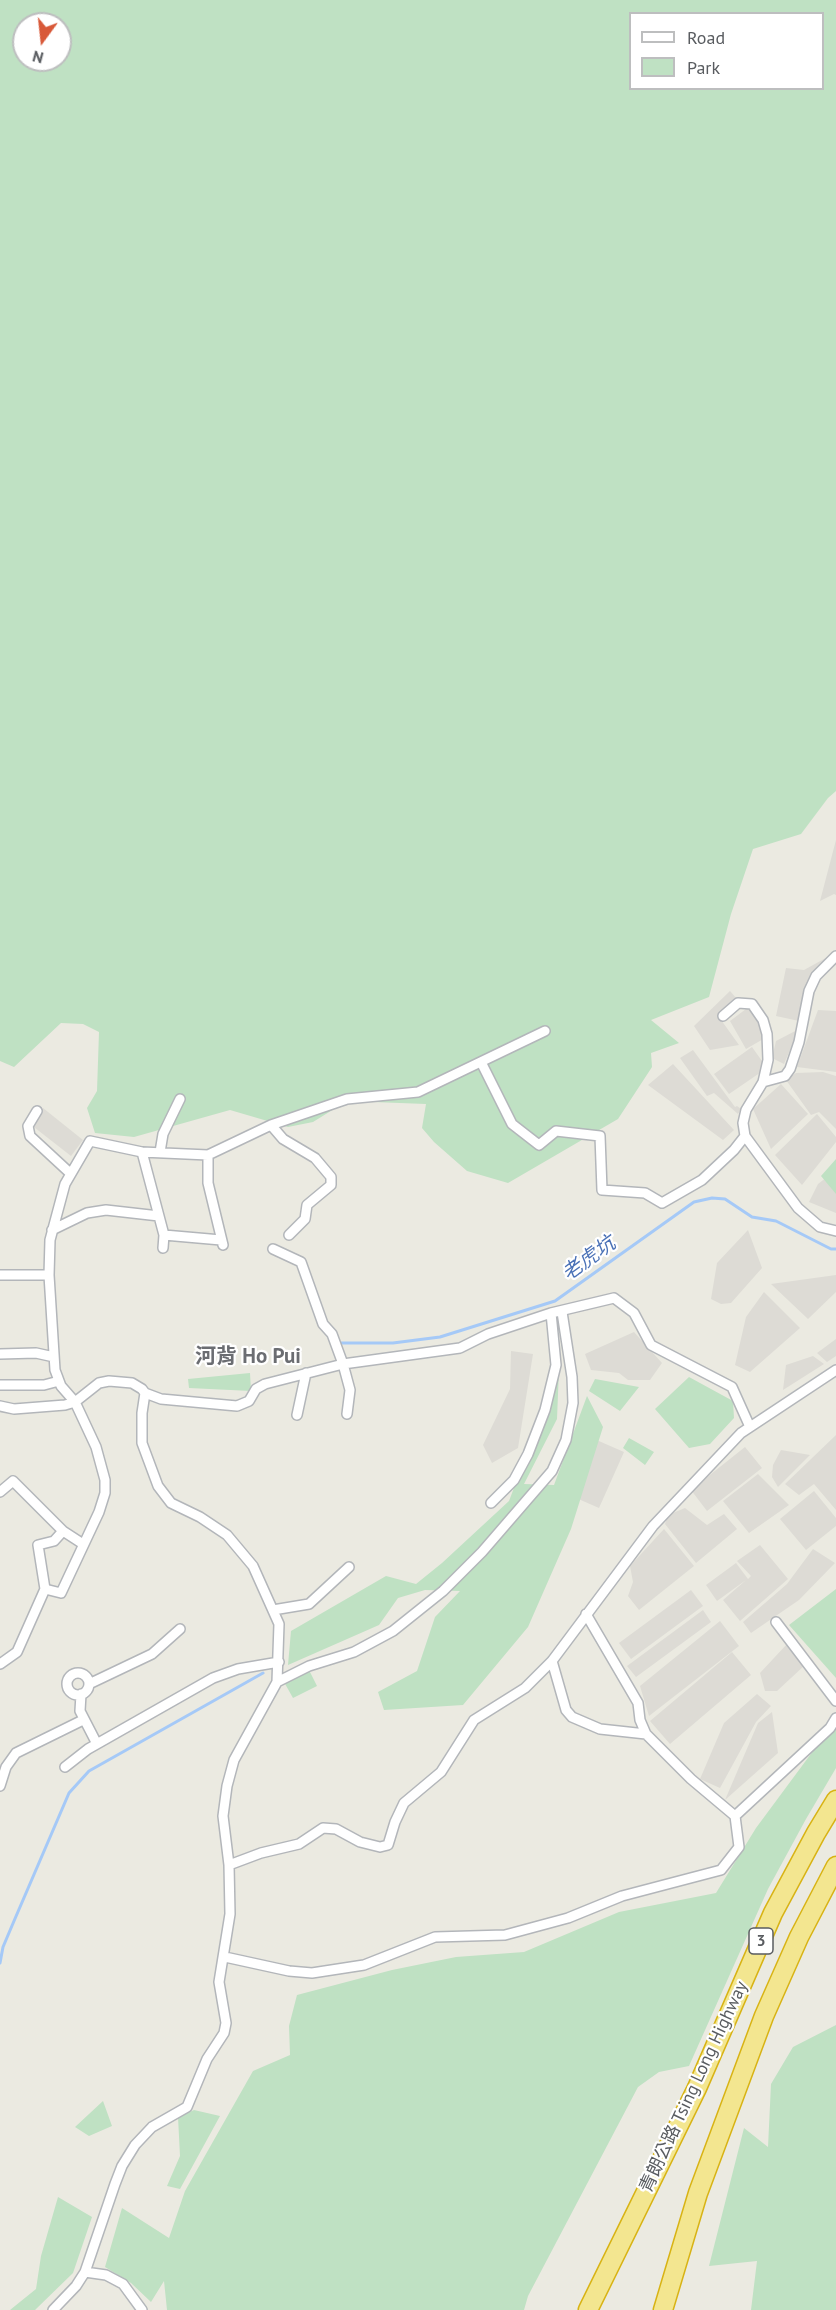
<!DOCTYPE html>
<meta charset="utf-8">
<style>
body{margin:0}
#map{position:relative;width:836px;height:2310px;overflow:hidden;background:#ebeae1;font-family:"PT Sans",sans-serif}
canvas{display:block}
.legend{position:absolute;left:629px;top:12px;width:195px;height:78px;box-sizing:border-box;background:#fff;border:2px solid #bdbebf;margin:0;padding:8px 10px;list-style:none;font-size:18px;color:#595c60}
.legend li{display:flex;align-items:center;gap:12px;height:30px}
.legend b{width:30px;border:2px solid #bdbebf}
.north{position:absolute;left:12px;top:12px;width:60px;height:60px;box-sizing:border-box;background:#fff;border:2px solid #bdbebf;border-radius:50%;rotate:195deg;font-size:16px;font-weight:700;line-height:24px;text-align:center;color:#595c60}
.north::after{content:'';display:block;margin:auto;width:21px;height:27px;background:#d85939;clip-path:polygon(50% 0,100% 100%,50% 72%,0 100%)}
</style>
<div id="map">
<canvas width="836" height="2310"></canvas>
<ul class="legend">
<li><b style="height:8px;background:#fff"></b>Road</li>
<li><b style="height:16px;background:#bfe1c3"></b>Park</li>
</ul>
<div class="north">N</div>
</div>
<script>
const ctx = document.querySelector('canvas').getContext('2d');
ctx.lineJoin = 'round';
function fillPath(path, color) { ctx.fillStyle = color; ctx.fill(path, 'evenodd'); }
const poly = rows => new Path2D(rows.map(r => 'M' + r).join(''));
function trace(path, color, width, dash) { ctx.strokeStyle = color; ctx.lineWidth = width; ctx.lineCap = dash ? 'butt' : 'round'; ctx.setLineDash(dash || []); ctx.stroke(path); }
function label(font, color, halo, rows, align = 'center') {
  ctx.font = font + ' "PT Sans","Noto Sans TC",sans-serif'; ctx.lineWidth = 4.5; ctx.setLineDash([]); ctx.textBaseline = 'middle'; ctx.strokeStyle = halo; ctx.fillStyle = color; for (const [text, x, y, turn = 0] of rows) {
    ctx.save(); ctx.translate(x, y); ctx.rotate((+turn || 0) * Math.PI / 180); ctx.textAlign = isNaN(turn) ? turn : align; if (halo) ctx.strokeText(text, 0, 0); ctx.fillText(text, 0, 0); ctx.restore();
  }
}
fillPath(poly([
 [836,840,836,895,834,894,820,901],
 [833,954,810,980,799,1021,776,1016,786,968,804,970],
 [730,991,737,999,719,1017,739,1045,710,1050,694,1026],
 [750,1006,765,1038,746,1049,730,1021],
 [818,1010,836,1011,836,1072,797,1067],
 [799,1029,784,1064,772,1058,776,1041],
 [752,1047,767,1068,729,1094,714,1074],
 [693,1050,735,1107,737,1106,741,1109,738,1114,714,1093,707,1096,680,1058],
 [673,1064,734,1130,723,1140,648,1085],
 [823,1072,836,1076,836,1129,819,1112,811,1115,786,1080,796,1073],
 [781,1084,808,1114,771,1149,753,1109],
 [43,1108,83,1140,71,1156,30,1124],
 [817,1114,836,1137,836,1142,802,1185,775,1155],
 [836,1170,836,1213,809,1202,818,1184],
 [748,1230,762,1268,731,1303,721,1304,711,1299,717,1263],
 [836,1275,836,1292,808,1319,771,1284],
 [764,1292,800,1328,750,1372,735,1365,746,1317],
 [634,1332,662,1363,650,1380,628,1380,619,1373,591,1370,585,1354],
 [836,1339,836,1356,827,1362,817,1353],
 [511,1351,533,1354,518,1448,492,1463,483,1445,510,1389],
 [813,1356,824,1364,783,1390,786,1365],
 [836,1435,836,1510,814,1484,799,1495,785,1484],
 [592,1438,624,1452,599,1508,567,1494],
 [745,1447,762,1468,707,1511,691,1490],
 [781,1450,810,1455,778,1487,772,1477,773,1465],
 [758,1474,789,1505,749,1533,723,1501],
 [814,1491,836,1518,836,1526,806,1550,780,1519],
 [685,1508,707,1525,724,1514,737,1529,696,1563,665,1524,668,1515],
 [664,1529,694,1566,639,1610,628,1596,633,1582,630,1566],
 [760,1545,788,1579,740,1621,723,1600,746,1580,717,1601,706,1585,736,1563,748,1579,751,1576,737,1561],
 [813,1549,835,1563,799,1600,751,1633,743,1622,787,1584],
 [691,1590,703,1606,631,1659,619,1643],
 [703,1610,711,1622,636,1677,627,1666],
 [720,1621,739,1646,649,1716,640,1686],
 [787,1644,805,1665,777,1691,765,1691,760,1673],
 [732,1652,751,1675,670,1744,650,1721],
 [757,1694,771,1706,756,1722,720,1788,700,1779,724,1723],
 [772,1712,778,1753,725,1800,758,1723]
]), '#dddbd5');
fillPath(poly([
 [0,0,836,0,836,791,828,798,801,834,753,849,731,914,709,997,651,1020,679,1043,651,1053,652,1067,618,1119,508,1183,467,1171,434,1142,422,1128,426,1104,347,1101,313,1122,288,1127,230,1110,134,1137,95,1133,87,1108,97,1091,99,1032,83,1024,61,1023,14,1067,0,1061],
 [630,14,822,14,822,88,630,88],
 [24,24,60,24,60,60,24,60],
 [836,1159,836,1194,821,1176],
 [559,1369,557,1419,524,1484,554,1485,587,1396,603,1427,571,1529,528,1627,463,1705,384,1710,378,1692,417,1671,435,1617,460,1591,425,1590,398,1598,379,1625,288,1665,291,1631,386,1576,416,1584,442,1563,509,1501],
 [250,1373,251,1391,189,1388,188,1379],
 [689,1377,733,1401,734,1418,710,1444,689,1448,655,1409],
 [595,1379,639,1387,620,1411,589,1391],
 [629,1438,654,1452,645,1465,623,1448],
 [836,1589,836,1678,789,1625],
 [309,1670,317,1686,293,1698,284,1682],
 [836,1720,836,1768,806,1819,768,1889,689,2066,659,2072,638,2087,528,2296,524,2310,167,2310,164,2281,151,2302,131,2283,105,2267,122,2208,169,2238,185,2191,253,2071,290,2055,289,2026,297,1995,392,1970,456,1957,524,1952,619,1912,716,1893,756,1828],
 [836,2025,836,2310,751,2310,757,2261,709,2266,744,2128,768,2147,771,2084,793,2047],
 [103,2101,112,2126,89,2136,75,2127],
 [194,2110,220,2116,180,2189,167,2186,180,2156,178,2117],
 [58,2197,92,2217,73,2273,35,2310,10,2310,36,2289,41,2256]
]), '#bfe1c3');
trace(poly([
 [341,1343,393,1343,440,1337,555,1301,694,1202,712,1198,725,1199,752,1217,776,1221,831,1249,836,1249],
 [0,1963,3,1947,14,1921,69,1793,89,1771,263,1673]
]), '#a5c9f7', 3);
const street = poly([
 [723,1016,738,1003,752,1004,763,1020,767,1034,768,1060,763,1082,746,1110,743,1123,745,1136,798,1208,820,1227,836,1231],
 [481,1062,512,1124,539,1145,556,1131,600,1136,602,1190,645,1193,662,1203,702,1180,734,1150,745,1136],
 [763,1082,785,1076,790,1069,799,1042,809,991,816,976,836,956],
 [37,1111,28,1126,30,1136,70,1173],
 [271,1125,283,1139,315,1158,331,1177,331,1185,307,1205,305,1219,289,1235],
 [142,1152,164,1235,163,1248],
 [160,1152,163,1134,180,1099],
 [208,1155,208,1183,223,1245],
 [52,1230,87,1213,106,1210,159,1216],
 [164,1235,221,1240],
 [273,1249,301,1262,323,1324,332,1334,343,1364,350,1390,347,1414],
 [0,1275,49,1275],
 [0,1354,36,1353,54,1357],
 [0,1385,44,1385,59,1381],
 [0,1406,14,1409,65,1405,75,1402,99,1383,109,1381,132,1383,142,1389,145,1393,161,1399,237,1406,249,1401,256,1389,265,1384,343,1364,460,1348,488,1334,551,1313,614,1298,634,1313,651,1345,732,1387,750,1427],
 [297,1415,306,1373],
 [0,1492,13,1481,63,1531,83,1544],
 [491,1503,514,1480,528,1454,545,1410,556,1365,551,1313],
 [45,1589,61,1593,99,1512,105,1493,105,1480,96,1447,75,1402,61,1386,55,1370,49,1275,50,1240,65,1184,90,1141,142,1152,208,1155,271,1125,347,1099,418,1092,545,1031],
 [273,1610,309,1604,349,1567],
 [586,1614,638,1703,640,1720,646,1734],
 [776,1622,836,1701],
 [0,1664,17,1652,45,1589,38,1545,54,1541,63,1531],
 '67 1684a11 11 0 1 1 22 0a11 11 0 1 1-22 0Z',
 [277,1682,309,1666,354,1652,393,1631,443,1591,482,1552,552,1471,566,1440,573,1403,572,1377,562,1312],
 [89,1684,152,1654,180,1629],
 [81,1694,80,1711,97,1744],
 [65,1767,88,1749,213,1678,238,1669,279,1662],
 [0,1786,6,1767,16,1753,83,1720],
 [735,1816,830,1728,836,1718],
 [229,1865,261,1853,299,1844,323,1828,336,1829,360,1842,380,1847,388,1845,395,1822,404,1803,441,1772,474,1720,525,1688,552,1661,653,1526,741,1433,836,1370],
 [225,1957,289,1971,312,1973,364,1965,435,1937,505,1935,568,1918,622,1896,721,1870,739,1847,735,1816,691,1779,646,1734,600,1729,572,1717,566,1710,552,1661],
 [85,2272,106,2275,123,2284,142,2310],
 [53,2310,76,2286,85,2272,115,2184,122,2166,135,2145,152,2127,187,2107,207,2059,224,2033,226,2023,219,1982,230,1914,229,1865,223,1816,227,1786,234,1760,277,1682,279,1624,253,1566,227,1535,200,1517,171,1503,158,1486,142,1443,142,1413,145,1393]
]);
const highway = poly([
 [588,2310,697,2088,773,1913,816,1833,836,1800],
 [663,2310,698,2193,764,2016,799,1937,836,1866]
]);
trace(street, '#b3b6ba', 12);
trace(highway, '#d8b314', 21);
trace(street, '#fff', 9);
trace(highway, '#f3e690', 18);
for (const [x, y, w] of [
 [761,1941,24]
]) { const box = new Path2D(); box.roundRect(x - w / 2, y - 13, w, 26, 4.5); ctx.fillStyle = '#fff'; ctx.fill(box); trace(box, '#595c60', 1.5); }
label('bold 16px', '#595c60', null, [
 ["3",761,1941]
]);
label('18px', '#595c60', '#fff', [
 ["青朗公路 Tsing Long Highway",694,2087,-65]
]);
label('italic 20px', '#4b72b7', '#fff', [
 ["老虎坑",589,1259,-36]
]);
label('bold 21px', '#6b6d72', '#fff', [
 ["河背 Ho Pui",248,1357]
]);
</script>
